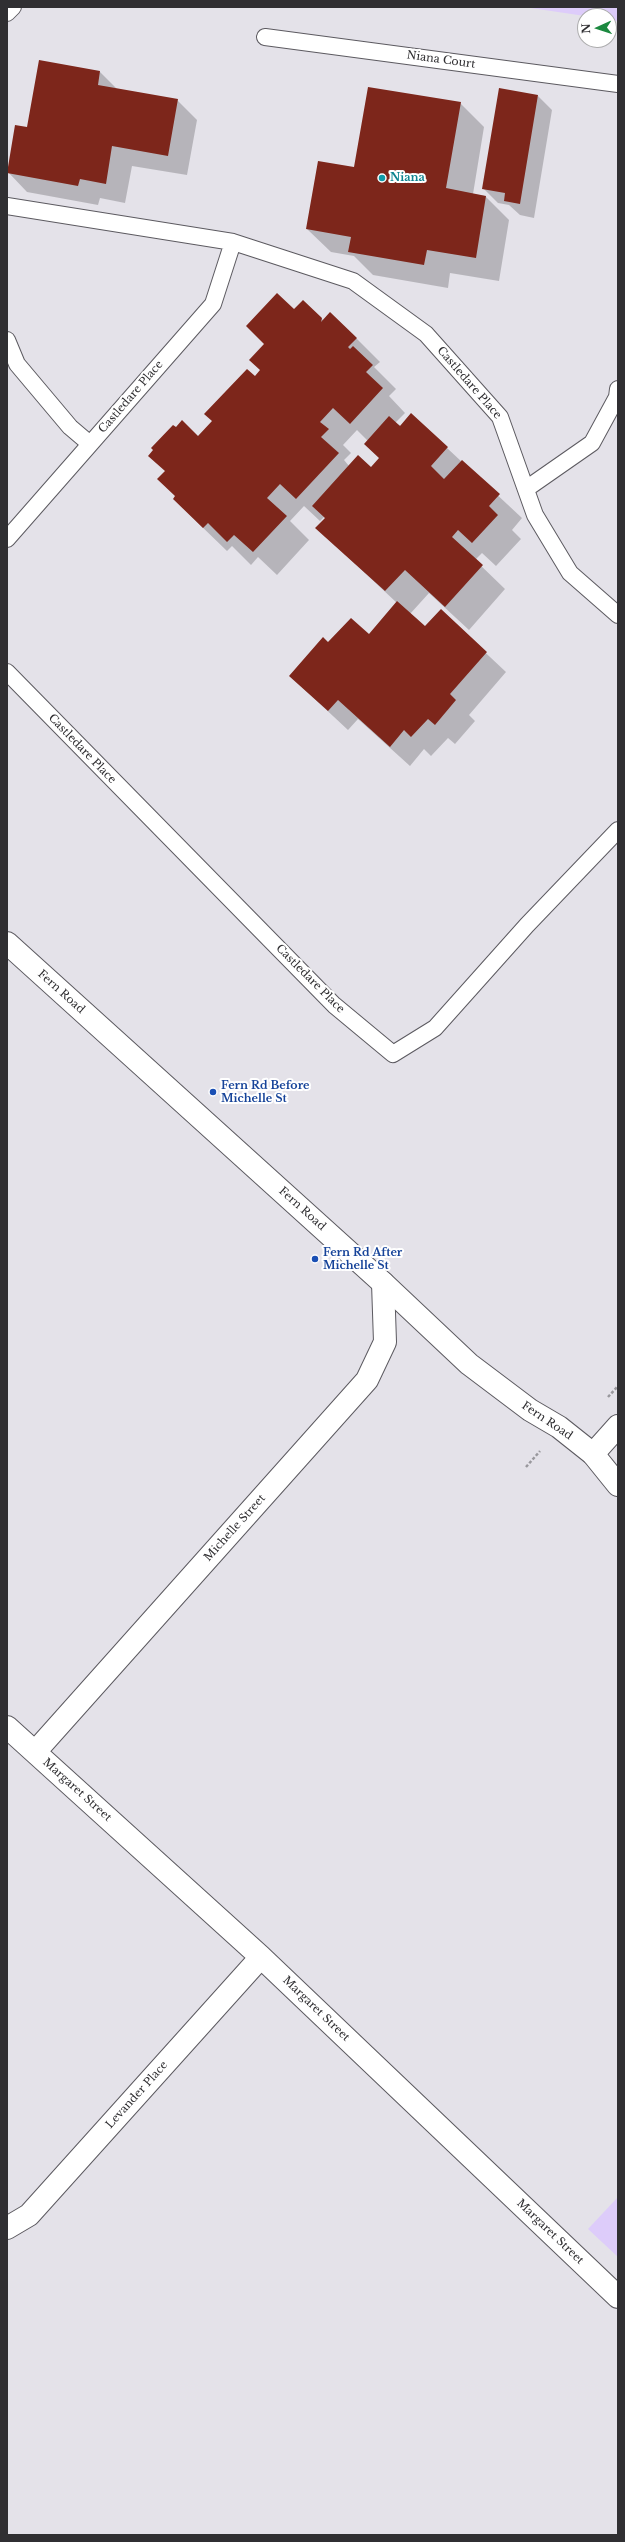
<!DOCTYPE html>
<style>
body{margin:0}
#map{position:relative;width:625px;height:2542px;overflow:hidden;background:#e4e2e9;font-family:"Libre Baskerville",serif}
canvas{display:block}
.frame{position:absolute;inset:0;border:8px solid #302f32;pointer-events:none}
.north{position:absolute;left:577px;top:8px;width:40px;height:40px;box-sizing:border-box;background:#fff;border:1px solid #acacad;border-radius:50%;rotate:267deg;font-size:11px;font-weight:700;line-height:16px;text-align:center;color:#302f32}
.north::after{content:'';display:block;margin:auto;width:14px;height:18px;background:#1c8940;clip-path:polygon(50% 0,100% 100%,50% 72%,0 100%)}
</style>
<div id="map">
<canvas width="625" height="2542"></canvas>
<div class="frame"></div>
<div class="north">N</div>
</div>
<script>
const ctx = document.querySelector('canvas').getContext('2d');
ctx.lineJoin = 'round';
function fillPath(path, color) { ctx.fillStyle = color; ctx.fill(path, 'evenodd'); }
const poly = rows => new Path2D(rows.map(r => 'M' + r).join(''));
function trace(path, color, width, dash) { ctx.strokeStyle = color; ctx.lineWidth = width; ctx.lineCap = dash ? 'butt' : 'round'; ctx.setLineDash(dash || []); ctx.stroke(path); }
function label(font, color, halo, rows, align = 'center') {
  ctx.font = font + ' "Libre Baskerville",serif'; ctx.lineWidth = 4; ctx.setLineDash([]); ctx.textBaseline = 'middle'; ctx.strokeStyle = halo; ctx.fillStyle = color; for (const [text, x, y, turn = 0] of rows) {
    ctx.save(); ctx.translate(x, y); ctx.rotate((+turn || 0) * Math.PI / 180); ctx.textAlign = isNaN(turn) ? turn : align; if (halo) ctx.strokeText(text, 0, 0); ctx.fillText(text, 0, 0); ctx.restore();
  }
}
fillPath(poly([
 [524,7,618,7,618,21,609,20,609,16,585,16],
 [618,2197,618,2257,588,2229]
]), '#ddccfa');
fillPath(poly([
 [40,61,100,72,117,89,177,100,197,120,187,175,132,166,125,203,100,198,98,205,27,192,8,172,28,128],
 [538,96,552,110,534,218,520,215,509,205,498,203,483,188],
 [460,103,484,127,473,194,485,196,509,220,499,281,450,273,448,288,373,275,354,256,331,252,307,229,355,168],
 [303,302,323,320,356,338,380,362,374,367,396,389,389,396,405,413,395,423,447,448,522,518,512,530,521,539,496,566,482,553,475,560,505,589,469,630,429,593,410,614,425,628,441,611,506,672,469,715,475,721,455,744,448,738,431,756,424,749,410,766,358,719,348,730,290,676,328,643,369,635,397,603,317,528,326,518,324,517,320,521,304,506,290,521,309,540,277,575,258,557,251,565,232,546,227,551,197,522,176,496,166,472,261,370,294,311],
 [357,430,368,441,380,458,371,468,349,466,344,460,351,453,343,445]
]), '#0003');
fillPath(poly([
 [39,60,100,71,98,85,178,99,168,156,112,146,106,184,80,179,78,186,7,173,15,125,27,127],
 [368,87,461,102,446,188,486,196,476,258,427,250,424,265,348,252,351,237,306,229,318,161,354,167],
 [499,88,538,95,520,204,504,201,505,193,482,189],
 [277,293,294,309,303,300,322,318,321,322,330,312,357,338,348,347,350,349,353,346,373,365,366,372,383,388,350,424,333,408,320,422,329,429,321,437,339,453,296,499,280,484,267,498,287,516,253,552,234,535,227,542,208,523,203,528,173,499,175,496,157,479,165,471,148,456,153,450,151,448,173,425,176,427,182,420,198,436,212,421,204,414,247,369,255,376,260,370,249,360,264,344,246,326],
 [411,413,448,447,431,466,444,479,462,460,500,494,489,506,498,515,472,543,458,530,452,537,483,565,445,607,405,570,385,591,315,528,325,518,312,506,358,455,371,467,379,458,364,444,389,416,400,426],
 [397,601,425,626,441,609,487,652,450,694,456,700,435,725,428,719,411,737,404,730,390,747,338,700,328,711,289,676,323,637,328,642,351,618,369,634]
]), '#7d261b');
const service = poly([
 [7,13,13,7],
 [265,37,618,84],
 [7,206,233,242,353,281,426,334,500,417,535,515,570,573,618,615],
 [7,340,17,364,70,427,90,444],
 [526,489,592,443,617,397,618,389],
 [7,539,213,304,233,242],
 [7,672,334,1005,393,1054,435,1028,527,925,618,830]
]);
const minor = poly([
 [593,1454,618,1426],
 [7,1727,261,1957,618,2297],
 [35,1752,367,1380,385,1342,383,1283],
 [7,2228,29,2215,261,1957]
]);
const tertiary = poly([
 [7,943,383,1283,469,1364,530,1410,559,1427,593,1454,618,1485]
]);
trace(service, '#5c5a60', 18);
trace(minor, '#5c5a60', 24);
trace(tertiary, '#5c5a60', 24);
trace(poly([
 [608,1397,618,1386],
 [526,1467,540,1451]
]), '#99989d', 2.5, [3, 2]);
trace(service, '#fff', 16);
trace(minor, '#fff', 22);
trace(tertiary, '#fff', 22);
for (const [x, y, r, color] of [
 [382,178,4,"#0f9aa8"],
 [213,1092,4,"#1a4fb4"],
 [315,1259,4,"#1a4fb4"]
]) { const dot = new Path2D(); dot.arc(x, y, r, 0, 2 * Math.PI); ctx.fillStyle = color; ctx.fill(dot); trace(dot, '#fff', 1.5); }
label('11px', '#302f32', '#fff', [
 ["Niana Court",441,60,8],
 ["Castledare Place",469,383,49],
 ["Castledare Place",131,397,-49],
 ["Castledare Place",82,749,46],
 ["Castledare Place",310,979,45],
 ["Fern Road",61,992,42],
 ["Fern Road",302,1209,42],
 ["Fern Road",547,1421,34],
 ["Michelle Street",235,1528,-48],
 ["Margaret Street",77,1790,42],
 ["Margaret Street",316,2009,44],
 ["Levander Place",137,2095,-48],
 ["Margaret Street",550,2232,44]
]);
label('bold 11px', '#0d838f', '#fff', [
 ["Niana",390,178]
], 'left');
label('bold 11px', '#164399', '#fff', [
 ["Fern Rd Before",221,1086],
 ["Michelle St",221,1099],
 ["Fern Rd After",323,1253],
 ["Michelle St",323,1266]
], 'left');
</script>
